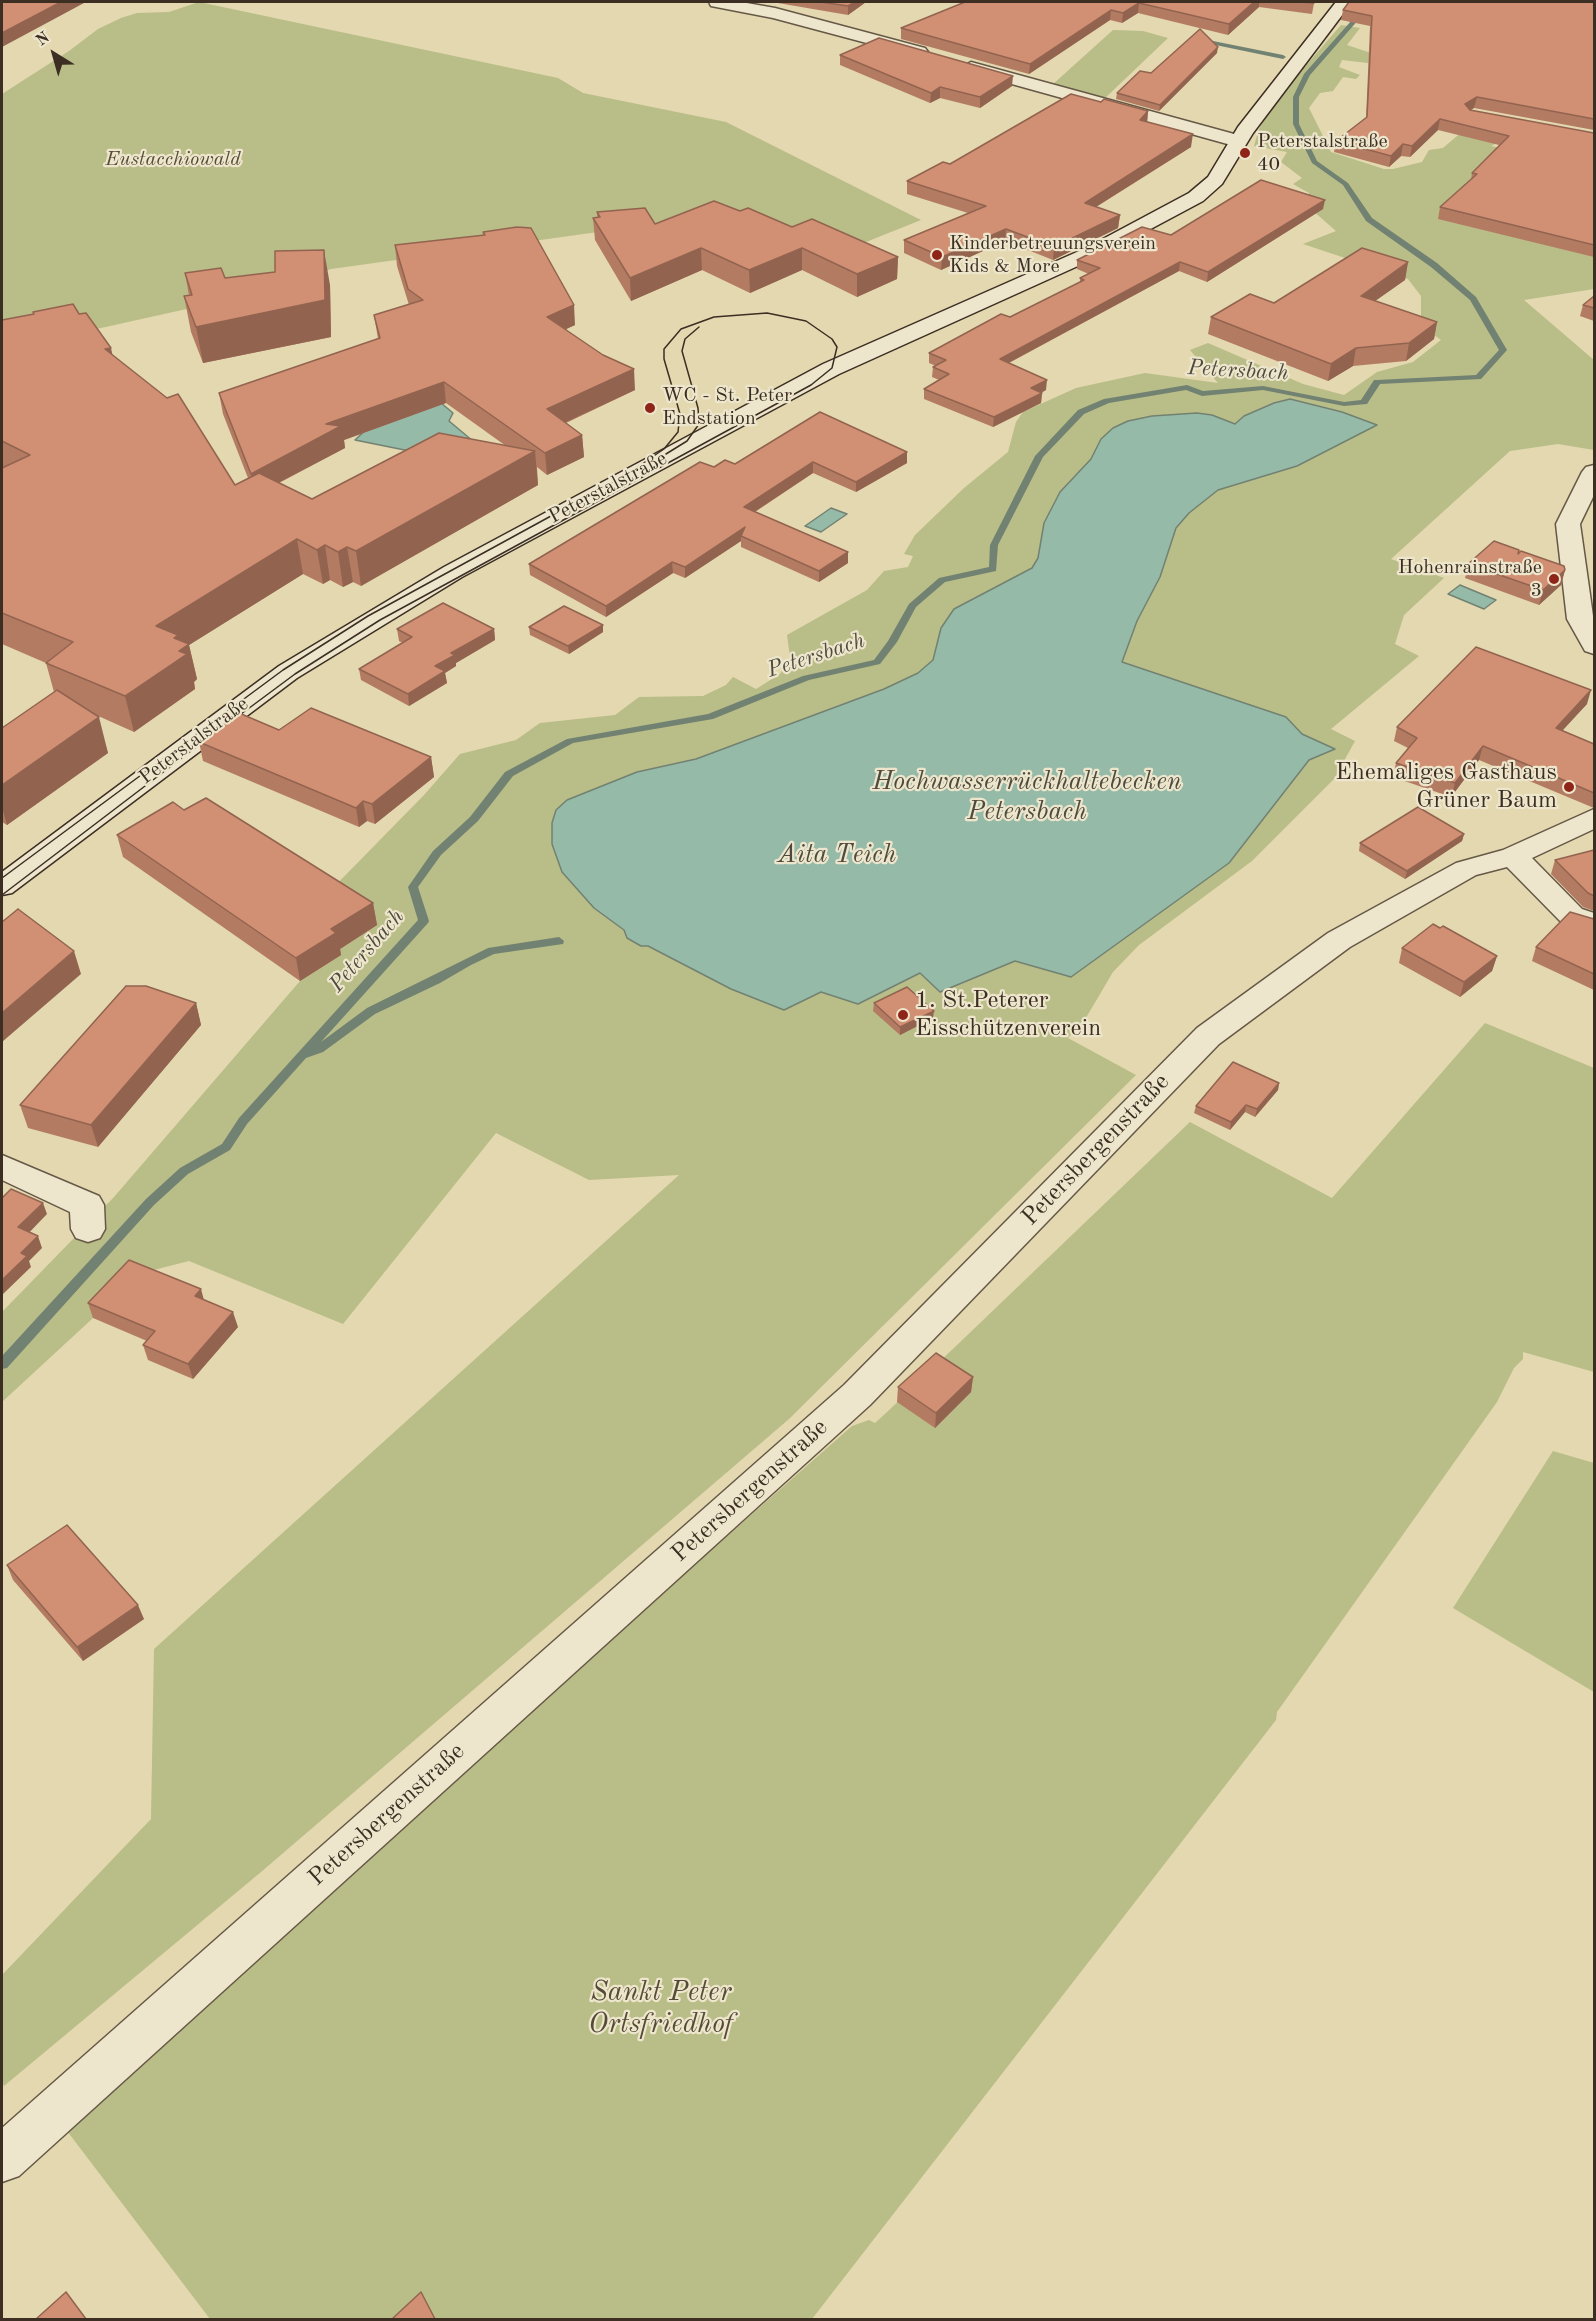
<!DOCTYPE html>
<meta charset="utf-8">
<style>
body{margin:0}
#map{position:relative;width:1596px;height:2321px;overflow:hidden;background:#e3d8b0;font-family:"Old Standard TT",serif}
canvas{display:block}
.frame{position:absolute;inset:0;border:3px solid #3c2e22;pointer-events:none}
.north{position:absolute;left:24px;top:24px;width:60px;height:60px;-webkit-text-stroke:4px #ede6cc;paint-order:stroke;rotate:323deg;font-size:16px;font-weight:700;line-height:24px;text-align:center;color:#3c2e22}
.north::after{content:'';display:block;margin:auto;width:21px;height:27px;background:#3c2e22;clip-path:polygon(50% 0,100% 100%,50% 72%,0 100%)}
</style>
<div id="map">
<canvas width="1596" height="2321"></canvas>
<div class="frame"></div>
<div class="north">N</div>
</div>
<script>
const ctx = document.querySelector('canvas').getContext('2d');
ctx.lineJoin = 'round';
function fillPath(path, color) { ctx.fillStyle = color; ctx.fill(path, 'evenodd'); }
const poly = rows => new Path2D(rows.map(r => 'M' + r).join(''));
function trace(path, color, width, dash) { ctx.strokeStyle = color; ctx.lineWidth = width; ctx.lineCap = dash ? 'butt' : 'round'; ctx.setLineDash(dash || []); ctx.stroke(path); }
function label(font, color, halo, rows, align = 'center') {
  ctx.font = font + ' "Old Standard TT",serif'; ctx.lineWidth = 4.5; ctx.setLineDash([]); ctx.textBaseline = 'middle'; ctx.strokeStyle = halo; ctx.fillStyle = color; for (const [text, x, y, turn = 0] of rows) {
    ctx.save(); ctx.translate(x, y); ctx.rotate((+turn || 0) * Math.PI / 180); ctx.textAlign = isNaN(turn) ? turn : align; if (halo) ctx.strokeText(text, 0, 0); ctx.fillText(text, 0, 0); ctx.restore();
  }
}
fillPath(poly([
 [199,2,558,78,583,93,726,122,921,220,861,244,699,218,331,269,236,298,2,350,2,94,69,51,98,29,121,18,137,13,169,12],
 [1341,25,1360,28,1347,45,1395,61,1385,65,1342,60,1339,67,1360,75,1356,79,1343,77,1333,91,1320,93,1309,108,1331,152,1384,169,1393,169,1422,162,1429,150,1443,148,1478,118,1512,135,1491,146,1562,161,1594,153,1594,289,1524,300,1594,360,1594,450,1558,444,1510,451,1391,559,1444,578,1404,615,1395,644,1419,656,1331,729,1355,741,1334,779,1252,861,1139,945,1113,972,1087,1016,1068,1038,1136,1075,789,1419,261,1872,4,2086,2,2081,2,1975,151,1819,154,1649,679,1175,589,1180,496,1133,343,1324,189,1261,134,1275,93,1318,2,1402,2,1312,114,1197,300,981,340,955,328,893,424,795,460,754,516,740,540,723,615,715,639,697,703,696,726,685,733,677,756,689,780,674,790,657,787,635,867,590,884,571,908,567,913,556,904,554,915,535,964,488,1008,452,1016,422,1023,412,1076,388,1145,373,1218,383,1190,350,1208,343,1303,384,1344,395,1377,372,1413,362,1441,340,1421,325,1421,296,1408,279,1303,244,1336,231,1312,210,1308,200,1309,193,1293,184,1302,178,1281,162,1287,152,1254,146,1259,129,1276,100],
 [1113,30,1143,31,1168,38,1103,100,1052,85],
 [1485,1023,1594,1068,1594,1372,1523,1352,1523,1359,1514,1368,1497,1402,1277,1712,1276,1720,812,2319,210,2319,61,2123,852,1426,869,1420,875,1423,886,1413,1190,1122,1332,1198],
 [1553,1451,1594,1463,1594,1692,1453,1608]
]), '#b9bd87');
const water = poly([
 [428,392,453,413,449,421,492,457,479,465,355,440,374,422,428,392],
 [1290,399,1342,412,1377,425,1297,466,1218,490,1189,513,1176,528,1160,577,1137,621,1122,662,1286,717,1302,734,1335,749,1309,760,1229,863,1071,977,1015,961,940,992,920,973,858,1004,821,992,784,1010,731,989,648,946,641,946,627,938,624,930,594,908,562,872,552,844,552,823,556,810,567,800,637,772,696,759,884,689,918,673,933,660,941,628,954,609,1032,568,1038,558,1044,523,1060,492,1091,459,1101,439,1113,428,1128,421,1152,416,1197,413,1212,415,1235,424,1244,416,1274,403,1290,399],
 [831,508,847,514,821,532,805,526,831,508],
 [1460,585,1496,600,1484,609,1448,594,1460,585]
]);
fillPath(water, '#96baa8');
trace(water, '#728272', 1.5);
fillPath(poly([
 [1368,2,1374,2,1310,75,1299,97,1299,124,1317,161,1348,183,1372,218,1437,263,1476,297,1507,350,1481,379,1380,384,1367,404,1344,406,1263,390,1202,396,1186,390,1109,403,1084,414,1043,457,998,545,996,571,945,582,916,607,897,642,880,664,809,680,713,719,573,743,513,776,478,821,441,855,418,887,429,921,428,923,321,1042,367,1008,488,948,559,937,564,941,563,944,494,954,471,965,440,983,375,1014,323,1052,306,1058,247,1124,230,1150,188,1174,154,1205,7,1368,2,1369,2,1356,146,1199,180,1168,222,1144,239,1118,418,920,408,887,433,851,470,817,505,772,567,739,708,714,803,676,874,660,888,641,909,604,939,578,989,567,990,545,1035,456,1078,410,1104,399,1187,385,1203,391,1263,386,1344,402,1361,400,1374,380,1377,380,1476,375,1499,350,1470,300,1431,267,1366,221,1343,185,1312,163,1293,124,1293,97,1304,74,1368,2],
 [1203,39,1283,55,1286,57,1283,59,1201,42,1201,40,1203,39]
]), '#728272');
const street = poly([
 [709,2,741,2,775,8,925,48,928,52,919,57,773,18,711,6,709,2],
 [971,62,1245,137,1247,141,1238,147,1231,145,965,71,962,67,971,62],
 [1594,465,1594,495,1580,524,1594,623,1594,654,1585,651,1567,619,1556,524,1582,472,1586,467,1594,465],
 [1594,809,1594,829,1532,858,1582,909,1594,913,1594,932,1562,923,1507,867,1476,875,1350,947,1219,1044,870,1405,19,2176,2,2182,2,2128,844,1385,1197,1028,1328,933,1456,863,1503,850,1594,809],
 [2,1155,99,1196,104,1205,105,1229,100,1238,88,1242,76,1238,71,1229,70,1212,2,1180,2,1155]
]);
const secondary = poly([
 [1336,2,1352,2,1253,133,1222,184,1203,201,1100,256,839,374,462,577,297,678,12,893,2,895,2,872,279,666,444,567,823,364,1086,248,1189,193,1208,177,1238,127,1336,2]
]);
trace(street, '#665846', 3);
trace(secondary, '#3c2e22', 3);
fillPath(street, '#ede6cc');
fillPath(secondary, '#ede6cc');
trace(poly([
 [666,454,687,441,699,424,698,408,682,351,685,339,699,327],
 [2,878,283,670,368,616,626,475,664,449,678,432,680,414,664,359,664,349,681,329,714,317,767,313,806,321,832,339,837,347,832,368,811,385,380,620,295,674,229,723],
 [2,895,212,735]
]), '#3c2e22', 1.5);
fillPath(poly([
 [772,2,866,2,848,15],
 [965,2,1313,2,1314,3,1312,14,1259,7,1228,35,1138,13,1122,23,1110,20,1029,74,901,39,901,28],
 [1594,2,1594,130,1474,108,1470,110,1594,133,1594,257,1438,219,1440,207,1471,180,1472,173,1499,145,1438,130,1410,157,1401,156,1389,167,1334,152,1336,141,1366,118,1370,26,1341,20,1343,10],
 [1217,53,1159,111,1116,99,1117,93,1151,73],
 [840,55,1012,86,980,108,940,98,930,103,840,65],
 [1101,102,1148,111,1147,122,1191,147,1096,207,1120,215,1118,228,1053,260,1005,241,941,270,904,253,904,240,968,213,907,194,907,181],
 [1323,209,1207,282,1179,271,1009,363,1046,390,1041,393,1042,393,1041,403,993,427,924,399,924,389,939,380,932,377,933,367,936,366,929,363,929,353,1010,317,1080,282,1080,278,1089,274,1077,269,1077,260,1171,235],
 [597,212,655,224,792,227,898,257,897,279,857,297,802,270,750,293,702,270,631,301,595,240,593,218,597,218],
 [483,232,575,325,566,329,635,390,566,423,582,435,584,457,547,475,537,467,538,485,361,586,353,582,343,587,330,580,323,584,303,574,189,645,197,679,194,682,195,689,134,732,96,715,108,753,7,825,2,822,2,728,54,692,46,663,2,644,2,320,34,314,33,312,79,314,112,355,235,485,248,478,223,414,219,393,378,339,374,315,409,305,397,266,395,245,484,236],
 [446,403,506,446,312,499,279,483,345,448,344,440],
 [1408,262,1405,280,1375,301,1437,322,1434,339,1406,361,1353,366,1328,381,1208,334,1211,317,1274,303],
 [185,273,225,278,330,285,331,337,203,363,191,332,184,296,189,296],
 [1594,296,1594,321,1580,316,1583,305],
 [820,412,907,463,856,492,813,473,755,512,848,552,848,563,819,582,741,547,741,541,685,578,673,573,606,617,530,575,529,564,714,467,735,464],
 [1519,553,1565,570,1561,585,1539,605,1465,578,1468,564],
 [603,625,603,632,569,654,530,635,529,627],
 [397,629,494,629,495,640,456,663,456,666,445,673,447,683,409,706,361,680,359,669,403,643,399,641],
 [1587,704,1562,730,1594,744,1594,808,1479,760,1451,797,1393,777,1396,763,1408,748,1394,741,1397,727],
 [279,730,431,757,434,777,375,824,367,821,359,827,203,761,199,742],
 [1464,834,1462,841,1405,879,1359,851,1360,843],
 [117,835,373,903,377,925,340,949,341,955,300,981,123,857],
 [1594,850,1594,911,1583,907,1551,874,1555,860],
 [1594,919,1594,990,1532,961,1536,947],
 [1402,948,1497,956,1492,971,1460,997,1399,963],
 [196,1003,201,1025,98,1147,28,1128,20,1105],
 [874,1003,933,1018,900,1035,873,1011],
 [1279,1083,1278,1090,1255,1117,1245,1112,1230,1130,1194,1113,1196,1106],
 [204,1300,238,1327,193,1379,148,1360,143,1345,147,1341,93,1318,88,1303],
 [973,1377,971,1392,935,1428,897,1402,898,1387],
 [7,1565,144,1619,83,1661,13,1580]
]), '#b47b63');
fillPath(poly([
 [61,2,84,2,84,3,2,47,2,33],
 [855,2,866,2,848,15,848,6],
 [1254,2,1259,2,1259,7,1228,35,1229,24],
 [1139,3,1138,13,1122,23,1123,13],
 [1111,10,1110,20,1029,74,1030,64],
 [1218,47,1217,53,1159,111,1160,105],
 [1013,76,1012,86,980,108,980,97],
 [940,87,940,98,930,103,931,93],
 [1477,97,1474,108,1463,115,1465,104],
 [1148,111,1147,124,1140,120],
 [1440,119,1438,130,1410,157,1412,146],
 [1193,134,1191,147,1083,215,1085,203],
 [1403,144,1401,156,1389,167,1391,156],
 [1325,200,1323,209,1207,282,1208,272],
 [1120,215,1118,228,1053,260,1054,247],
 [1006,229,1005,241,941,270,942,257],
 [701,248,702,270,631,301,630,278],
 [802,248,802,270,750,293,749,270],
 [324,250,330,285,331,337,203,363,196,327],
 [898,257,897,279,857,297,857,274],
 [1180,262,1179,271,999,368,1000,359],
 [1408,262,1405,280,1358,313,1361,296],
 [574,305,575,325,549,337,547,317],
 [1437,322,1434,339,1406,361,1409,343],
 [111,348,118,381,105,349],
 [1356,348,1353,366,1328,381,1331,364],
 [634,369,635,390,549,430,547,409],
 [1047,380,1046,390,1030,398,1031,388],
 [444,382,446,403,344,440,345,448,255,495,251,474,326,424],
 [1042,393,1041,403,993,427,994,417],
 [582,435,584,457,547,475,545,453],
 [535,451,538,485,361,586,356,551],
 [907,452,907,463,856,492,856,482],
 [813,462,813,473,745,518,744,507],
 [745,527,741,536,741,541,685,578,685,567],
 [297,539,303,574,189,645,197,679,194,682,195,689,134,732,125,696,156,626],
 [325,545,330,580,323,584,317,550],
 [347,547,353,582,343,587,338,552],
 [848,552,848,563,819,582,819,571],
 [672,562,673,573,606,617,606,606],
 [1565,570,1561,585,1539,605,1543,590],
 [603,625,603,632,569,654,568,646],
 [494,629,495,640,456,663,456,666,445,673,447,683,409,706,408,694,435,666,451,653],
 [1591,690,1587,704,1552,742,1556,728],
 [99,717,108,753,7,825,2,807,2,785],
 [1483,746,1479,760,1451,797,1455,783],
 [431,757,434,777,375,824,372,804],
 [363,801,367,821,359,827,356,808],
 [1464,834,1462,841,1405,879,1407,871],
 [373,903,377,925,340,949,341,955,300,981,296,958,331,929],
 [74,951,81,974,2,1042,2,1013],
 [1497,956,1492,971,1460,997,1464,982],
 [196,1003,201,1025,98,1147,91,1125],
 [934,1011,933,1018,900,1035,900,1027],
 [1279,1083,1278,1090,1255,1117,1257,1109],
 [1246,1105,1245,1112,1230,1130,1231,1122],
 [43,1203,47,1214,23,1239,18,1227],
 [38,1236,42,1248,29,1261,31,1267,2,1295,2,1280,21,1253],
 [201,1289,205,1304,195,1296],
 [233,1312,238,1327,193,1379,188,1364],
 [973,1377,971,1392,935,1428,936,1413],
 [138,1605,144,1619,83,1661,77,1647]
]), '#926450');
const building = poly([
 [2,2,61,2,2,33,2,2],
 [821,2,855,2,848,6,821,2],
 [965,2,1254,2,1229,24,1139,3,1123,13,1111,10,1030,64,901,28,965,2],
 [1299,2,1313,2,1314,3,1299,2],
 [1349,2,1594,2,1594,119,1477,97,1465,104,1470,110,1594,133,1594,245,1440,207,1477,174,1472,173,1509,136,1440,119,1412,146,1403,144,1391,156,1336,141,1367,117,1372,16,1343,10,1349,2],
 [1200,29,1218,47,1160,105,1117,93,1140,71,1151,73,1200,29],
 [879,38,1013,76,980,97,940,87,931,93,840,55,879,38],
 [1071,94,1101,102,1104,99,1148,111,1140,120,1193,134,1085,203,1120,215,1054,247,1006,229,942,257,904,240,986,206,907,181,943,162,950,164,1071,94],
 [1261,180,1325,200,1208,272,1180,262,1000,359,1047,380,1031,388,1042,393,994,417,924,389,949,374,933,367,946,360,929,353,1001,314,1010,317,1084,280,1080,278,1100,268,1077,260,1142,227,1171,235,1261,180],
 [714,201,740,211,748,208,792,227,812,219,898,257,857,274,802,248,749,270,701,248,630,278,593,218,600,217,597,212,645,208,655,224,714,201],
 [517,227,531,228,574,305,547,317,603,355,634,369,547,409,582,435,545,453,444,382,326,424,341,426,251,474,219,393,380,338,374,315,423,300,408,289,395,245,485,235,483,232,517,227],
 [1362,248,1408,262,1361,296,1437,322,1409,343,1356,348,1331,364,1211,317,1250,294,1274,303,1362,248],
 [324,250,325,300,196,327,184,296,192,295,185,273,221,268,225,278,275,272,275,251,324,250],
 [1594,296,1594,308,1583,305,1594,296],
 [73,304,79,314,86,313,111,348,105,349,167,398,178,394,235,485,259,473,312,499,439,433,535,451,356,551,347,547,338,552,325,545,317,550,297,539,156,626,178,635,174,638,189,644,179,651,187,654,125,696,46,663,73,642,2,613,2,468,30,455,2,441,2,320,34,314,33,312,73,304],
 [820,412,907,452,856,482,813,462,744,507,848,552,819,571,741,536,745,527,685,567,672,562,606,606,529,564,700,462,714,467,725,460,735,464,820,412],
 [1494,541,1519,550,1518,554,1521,551,1564,566,1565,570,1543,590,1468,564,1494,541],
 [443,603,494,629,451,653,455,655,435,666,445,671,408,694,359,669,412,637,397,629,443,603],
 [564,606,603,625,568,646,529,627,564,606],
 [1476,647,1591,690,1556,728,1594,744,1594,793,1483,746,1455,783,1396,763,1417,738,1397,727,1476,647],
 [57,690,99,717,2,785,2,728,57,690],
 [311,708,431,757,372,804,363,801,356,808,199,742,239,713,279,730,311,708],
 [206,798,373,903,331,929,336,933,296,958,117,835,173,802,184,810,206,798],
 [1418,807,1464,834,1407,871,1360,843,1418,807],
 [1594,850,1594,896,1588,893,1555,860,1594,850],
 [18,909,74,951,2,1013,2,922,18,909],
 [1570,912,1594,919,1594,974,1536,947,1570,912],
 [1433,924,1440,928,1443,926,1497,956,1464,982,1402,948,1433,924],
 [126,986,146,986,196,1003,91,1125,20,1105,126,986],
 [907,987,934,1011,900,1027,874,1003,907,987],
 [1233,1062,1279,1083,1257,1109,1246,1105,1231,1122,1196,1106,1233,1062],
 [11,1189,43,1203,18,1227,38,1236,21,1253,27,1256,2,1280,2,1198,11,1189],
 [129,1260,201,1289,195,1296,233,1312,188,1364,143,1345,155,1331,88,1303,129,1260],
 [936,1353,973,1377,936,1413,898,1387,936,1353],
 [67,1525,138,1605,77,1647,7,1565,67,1525],
 [66,2292,86,2319,36,2319,66,2292],
 [421,2292,435,2319,392,2319,421,2292]
]);
fillPath(building, '#d18f73');
trace(building, '#926450', 1.5);
for (const [x, y, r, color] of [
 [1245,153,6,"#8f2418"],
 [937,255,6,"#8f2418"],
 [650,408,6,"#8f2418"],
 [1554,579,6,"#8f2418"],
 [1569,787,6,"#8f2418"],
 [903,1015,6,"#8f2418"]
]) { const dot = new Path2D(); dot.arc(x, y, r, 0, 2 * Math.PI); ctx.fillStyle = color; ctx.fill(dot); trace(dot, '#ede6cc', 2); }
label('20px', '#3c2e22', '#ede6cc', [
 ["Peterstalstraße",1257,142],
 ["40",1257,165],
 ["Kinderbetreuungsverein",949,244],
 ["Kids & More",949,267],
 ["WC - St. Peter",662,396],
 ["Endstation",662,419],
 ["Hohenrainstraße",1542,568,"right"],
 ["3",1542,591,"right"]
], 'left');
label('italic 20px', '#554b36', '#ede6cc', [
 ["Eustacchiowald",173,160]
]);
label('20px', '#3c2e22', '#ede6cc', [
 ["Peterstalstraße",608,488,-28],
 ["Peterstalstraße",194,741,-37]
]);
label('italic 22px', '#4e4a3d', '#ede6cc', [
 ["Petersbach",1238,371,3],
 ["Petersbach",816,656,-18],
 ["Petersbach",367,951,-49]
]);
label('24px', '#3c2e22', '#ede6cc', [
 ["Ehemaliges Gasthaus",1557,773],
 ["Grüner Baum",1557,801],
 ["1. St.Peterer",915,1001,"left"],
 ["Eisschützenverein",915,1029,"left"]
], 'right');
label('24px', '#3c2e22', '#ede6cc', [
 ["Petersbergenstraße",1096,1150,-46],
 ["Petersbergenstraße",750,1491,-42],
 ["Petersbergenstraße",387,1815,-42]
]);
label('italic 26px', '#4e4a3d', '#ede6cc', [
 ["Hochwasserrückhaltebecken",1027,782],
 ["Petersbach",1027,812],
 ["Aita Teich",837,855]
]);
label('italic 28px', '#554b36', '#ede6cc', [
 ["Sankt Peter",661,1993],
 ["Ortsfriedhof",661,2025]
]);
</script>
